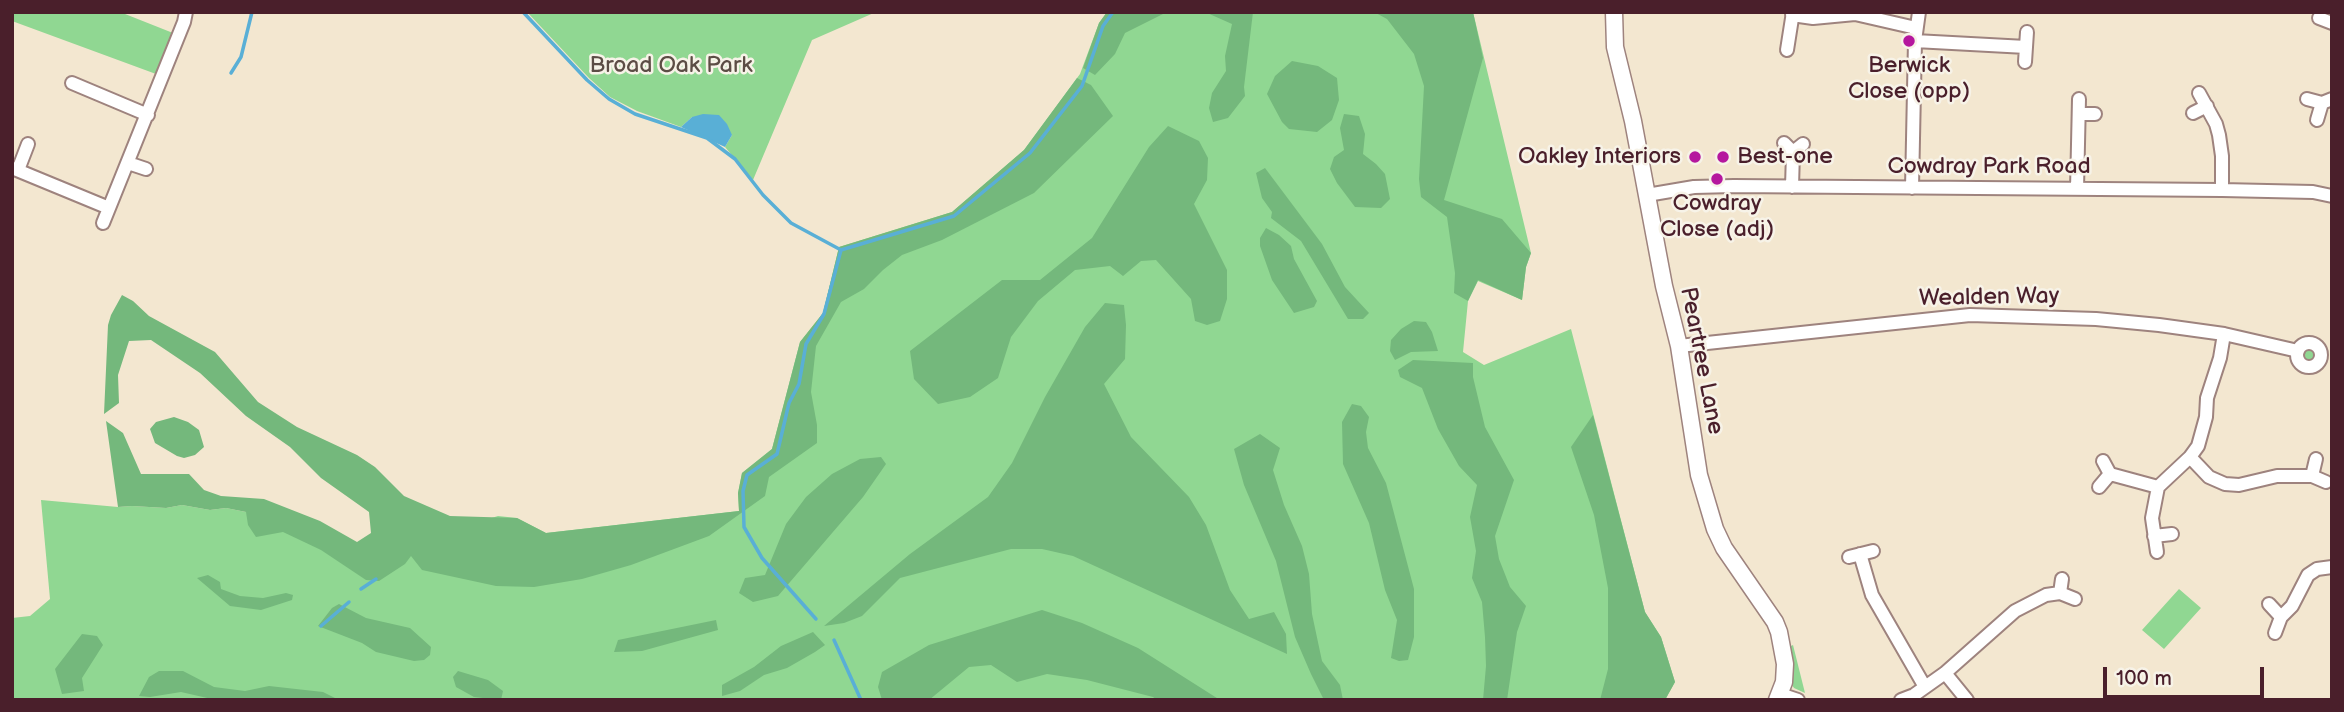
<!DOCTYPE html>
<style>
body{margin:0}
#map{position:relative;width:2344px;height:712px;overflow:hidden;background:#f3e7d0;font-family:"Balsamiq Sans",sans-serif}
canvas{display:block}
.frame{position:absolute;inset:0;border:14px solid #4a1f2b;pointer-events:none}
.scale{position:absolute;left:2103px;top:667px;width:161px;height:32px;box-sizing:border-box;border:4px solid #4a1f2b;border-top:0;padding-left:9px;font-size:21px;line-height:24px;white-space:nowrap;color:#4a1f2b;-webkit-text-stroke:5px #f7f3e8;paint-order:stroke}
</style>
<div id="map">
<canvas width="2344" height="712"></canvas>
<div class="frame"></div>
<div class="scale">100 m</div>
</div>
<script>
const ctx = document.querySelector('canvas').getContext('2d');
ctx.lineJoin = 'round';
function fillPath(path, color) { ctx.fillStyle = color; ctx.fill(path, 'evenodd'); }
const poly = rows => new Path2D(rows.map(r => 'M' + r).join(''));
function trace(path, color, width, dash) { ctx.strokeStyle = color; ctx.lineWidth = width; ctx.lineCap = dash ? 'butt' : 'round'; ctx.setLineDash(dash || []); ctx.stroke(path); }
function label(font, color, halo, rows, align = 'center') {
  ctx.font = font + ' "Balsamiq Sans",sans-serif'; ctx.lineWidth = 5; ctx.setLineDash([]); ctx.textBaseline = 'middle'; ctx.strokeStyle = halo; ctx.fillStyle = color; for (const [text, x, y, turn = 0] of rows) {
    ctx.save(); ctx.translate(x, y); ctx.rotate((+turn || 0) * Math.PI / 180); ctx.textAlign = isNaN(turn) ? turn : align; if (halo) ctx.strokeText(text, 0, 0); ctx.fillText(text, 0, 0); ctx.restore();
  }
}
fillPath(poly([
 [12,12,120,12,173,33,156,74,12,21],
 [527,12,876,12,812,40,753,180,725,147,732,135,692,117,681,127,637,111,610,97,589,78],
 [1107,12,1473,12,1531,253,1526,267,1522,300,1478,281,1468,301,1463,352,1484,365,1571,329,1645,612,1661,637,1675,682,1665,700,12,700,12,618,30,616,50,599,41,500,118,507,132,506,166,508,182,505,210,510,226,508,261,515,370,577,411,543,498,516,517,518,546,533,739,511,738,493,742,473,772,449,800,342,823,313,839,247,952,212,1024,150,1080,74,1099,23],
 '2301 355a8 8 0 1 1 16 0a8 8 0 1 1-16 0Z',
 [2179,589,2201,608,2164,649,2142,630],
 [1793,645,1805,693,1794,688,1790,682,1791,646]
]), '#90d792');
fillPath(poly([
 [1107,12,1167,12,1125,33,1115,54,1095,75,1083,68,1099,23],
 [1205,12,1253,12,1244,87,1245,96,1228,118,1213,122,1209,108,1212,93,1226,71,1225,56,1232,24],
 [1374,12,1473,12,1483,58,1444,200,1502,219,1531,253,1526,267,1522,300,1478,280,1468,301,1454,293,1455,273,1447,217,1421,197,1419,179,1424,86,1414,54,1387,19],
 [1292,61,1318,66,1337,78,1339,100,1332,120,1317,132,1289,129,1282,122,1267,94,1275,76],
 [1077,78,1091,85,1113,116,1034,193,942,240,902,255,883,270,864,289,841,302,816,346,811,392,817,425,817,443,769,477,765,496,709,536,631,565,582,579,534,587,496,586,422,570,411,556,405,564,379,581,366,580,321,550,283,532,256,537,248,525,246,512,226,508,210,510,182,505,166,508,132,506,118,507,106,421,123,433,141,474,189,474,204,490,221,496,264,499,320,521,357,542,371,533,369,512,321,478,290,447,246,416,200,373,151,340,129,341,118,375,119,403,104,414,108,325,111,315,122,295,133,301,149,316,215,352,258,402,297,427,357,455,375,467,404,496,450,516,517,518,546,533,739,511,738,493,742,473,772,449,800,342,823,313,839,247,952,212,1024,150],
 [1344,114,1359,116,1365,134,1363,154,1376,164,1385,174,1390,199,1381,208,1355,207,1337,183,1330,169,1334,157,1344,150,1340,128],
 [1168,126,1199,141,1208,158,1207,180,1194,204,1227,270,1227,299,1220,321,1207,325,1195,321,1191,299,1156,260,1141,261,1123,276,1110,266,1075,270,1038,301,1011,337,998,378,970,397,938,404,914,379,910,351,1002,280,1040,280,1092,238,1149,147],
 [1265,168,1322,244,1345,287,1369,313,1363,319,1348,319,1301,241,1271,218,1272,212,1262,198,1256,173],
 [1266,228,1279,235,1291,246,1294,259,1317,301,1314,307,1294,313,1272,280,1260,246,1260,238],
 [1105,303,1124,305,1126,325,1125,359,1104,384,1131,437,1189,497,1206,525,1230,590,1249,619,1274,612,1286,634,1287,654,1073,556,1042,549,1011,549,900,578,862,616,844,623,824,626,910,554,988,497,1012,463,1045,397,1085,327],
 [1414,321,1426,322,1432,332,1438,351,1411,352,1395,360,1390,351,1391,340,1401,329],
 [1413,360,1473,363,1473,377,1485,427,1514,480,1495,536,1499,559,1510,587,1526,606,1517,632,1507,700,1483,700,1486,666,1485,637,1482,602,1472,578,1476,551,1470,517,1477,485,1459,466,1438,429,1422,388,1400,377,1398,370],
 [1352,404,1361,406,1369,417,1366,432,1368,448,1386,483,1414,589,1414,637,1408,660,1399,661,1391,658,1397,620,1385,590,1369,523,1343,464,1342,422],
 [1593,415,1645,612,1661,637,1675,682,1665,700,1600,700,1608,669,1608,588,1594,515,1571,447],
 [174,417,188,422,199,430,204,447,195,455,184,458,177,456,155,443,150,429,156,422],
 [1260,434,1280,448,1273,470,1284,505,1302,546,1309,574,1312,614,1322,661,1340,685,1343,700,1324,700,1311,674,1295,637,1276,561,1244,485,1234,449],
 [881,457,886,464,863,497,778,596,753,602,739,593,745,578,765,575,786,524,806,497,832,474,860,459],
 [208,575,220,582,221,589,240,596,263,598,286,593,293,595,292,600,261,610,230,606,197,578],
 [339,604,366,618,410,628,431,647,430,655,424,660,414,661,376,652,362,643,318,626,332,608],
 [1042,610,1082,623,1138,648,1220,700,1157,700,1153,697,1087,680,1047,674,1017,682,991,665,969,667,929,700,882,700,878,687,882,672,929,645],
 [716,620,718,630,642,651,614,652,618,640],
 [813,632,825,645,815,652,787,668,764,675,740,691,722,696,722,685,754,667,781,646],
 [82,634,97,636,103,645,82,678,84,691,62,694,55,669],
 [159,671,183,671,214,687,245,691,269,686,323,692,339,700,216,700,181,692,150,697,139,696,149,677],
 [458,671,488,680,503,691,501,700,474,697,456,687,453,677]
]), '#74b87c');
fillPath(poly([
 [703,114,719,115,727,124,732,135,725,147,681,127,692,117]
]), '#59afd6');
trace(poly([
 [523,12,587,80,609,99,635,114,707,138,735,159,763,195,791,223,841,250],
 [231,73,241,57,252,12],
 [361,589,376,579],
 [816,619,762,558,744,527,743,491,747,475,777,454,789,403,799,384,806,344,824,314,841,250,954,216,1030,153,1082,86,1103,26,1113,12],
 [321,626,349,602],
 [834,640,861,700]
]), '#59afd6', 3.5);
const minor = poly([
 [1792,15,1813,18,1855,14,1916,28],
 [2319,18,2332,23],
 [1915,41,2026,47],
 [1787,50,1793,12],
 [2025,62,2027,32],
 [72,83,148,115],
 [2199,93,2216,124,2219,135,2222,156,2222,190],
 [2307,99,2322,103,2332,99],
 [2193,113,2207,106],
 [2079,114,2095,114],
 [2317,120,2322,103],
 [1784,143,1793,152,1803,144],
 [128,163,146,169],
 [12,168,109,208],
 [18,170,28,144],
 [1792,187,1793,152],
 [1912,188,1915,41,1919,12],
 [2077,189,2079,99],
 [1647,195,1694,187,1734,186,2222,190,2313,192,2332,196],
 [103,223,184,22,186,12],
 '2297 355a12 12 0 1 1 24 0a12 12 0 1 1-24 0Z',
 [1679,346,1970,315,2096,319,2159,325,2224,334,2298,351],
 [2190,457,2209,477,2225,484,2239,485,2277,476,2312,476,2326,482],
 [2110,474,2158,487],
 [2312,476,2316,459],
 [2099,487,2110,474,2103,461],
 [2154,536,2172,534],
 [2157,552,2152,518,2158,487,2190,457,2198,446,2206,417,2207,398,2220,358,2224,334],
 [1860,554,1872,595,1925,687],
 [1849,557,1873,551],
 [2062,579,2060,593,2075,599],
 [2269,604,2281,617],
 [2275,633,2281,617,2292,606,2308,575,2317,569,2332,567],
 [1945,673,1967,700],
 [1780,694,1798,700],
 [1901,700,1914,695,1945,673,2015,611,2046,595,2060,593]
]);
const tertiary = poly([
 [1614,12,1615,47,1633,121,1664,286,1679,346,1699,475,1715,529,1724,548,1775,622,1779,632,1785,664,1784,682,1777,700]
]);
trace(minor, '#9e837e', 16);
trace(tertiary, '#9e837e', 19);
trace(minor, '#fff', 12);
trace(tertiary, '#fff', 16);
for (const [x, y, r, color] of [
 [1909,41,7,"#b5179e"],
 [1695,157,7,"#b5179e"],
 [1723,157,7,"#b5179e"],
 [1717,179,7,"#b5179e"]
]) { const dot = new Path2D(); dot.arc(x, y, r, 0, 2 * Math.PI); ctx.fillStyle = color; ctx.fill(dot); trace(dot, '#f7f3e8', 2.5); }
label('23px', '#5c4d45', '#f7f3e8', [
 ["Broad Oak Park",671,66]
]);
label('23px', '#4a1f2b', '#f7f3e8', [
 ["Berwick",1909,66],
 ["Close (opp)",1909,92],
 ["Oakley Interiors",1681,157,"right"],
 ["Best-one",1737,157,"left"],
 ["Cowdray",1717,204],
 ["Close (adj)",1717,230]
]);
label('23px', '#4a1f2b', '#f7f3e8', [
 ["Cowdray Park Road",1989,167],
 ["Wealden Way",1989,298,-1],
 ["Peartree Lane",1701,361,79]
]);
</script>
